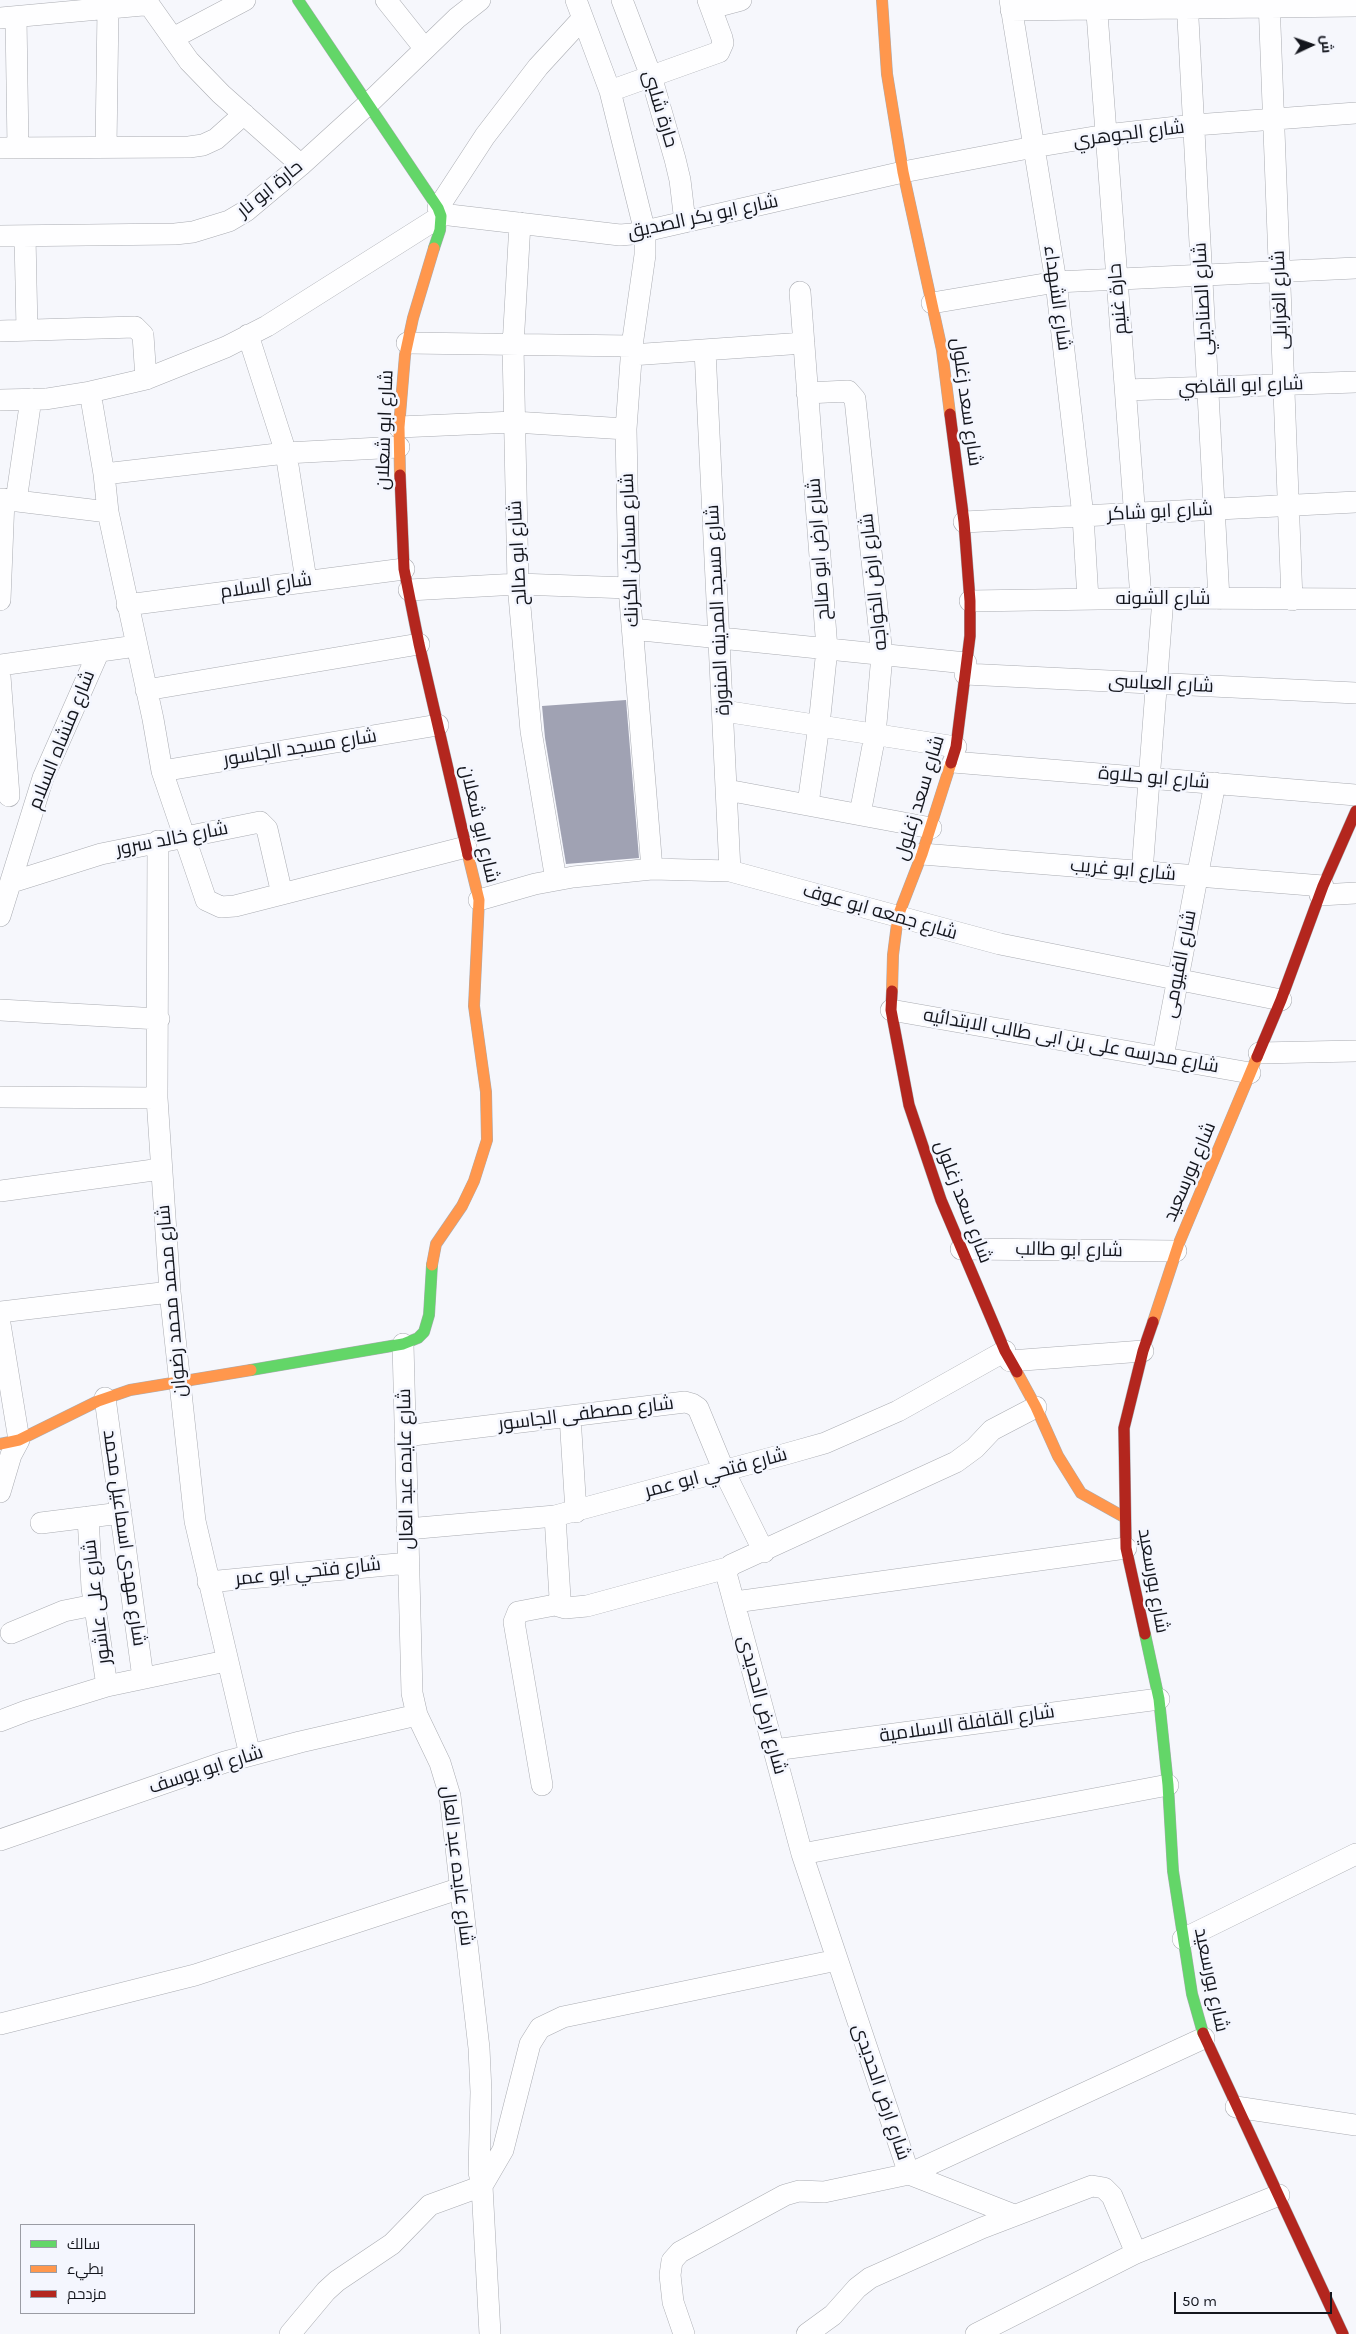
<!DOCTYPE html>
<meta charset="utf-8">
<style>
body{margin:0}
#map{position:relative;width:1356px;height:2334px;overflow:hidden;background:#f6f7fc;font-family:Karla,Cairo,sans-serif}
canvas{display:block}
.legend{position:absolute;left:20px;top:2224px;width:175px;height:90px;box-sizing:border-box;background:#f4f6fe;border:1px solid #9a9ca4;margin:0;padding:6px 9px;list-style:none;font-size:15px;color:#14161d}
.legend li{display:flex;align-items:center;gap:10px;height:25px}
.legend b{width:25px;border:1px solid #9a9ca4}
.north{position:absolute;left:1286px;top:20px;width:50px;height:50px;-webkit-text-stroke:4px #f4f6fe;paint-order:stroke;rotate:87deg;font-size:14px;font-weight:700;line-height:20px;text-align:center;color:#14161d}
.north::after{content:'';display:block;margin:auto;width:18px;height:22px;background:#14161d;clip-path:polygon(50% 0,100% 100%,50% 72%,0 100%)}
.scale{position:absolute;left:1174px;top:2292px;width:158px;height:22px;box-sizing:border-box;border:2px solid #14161d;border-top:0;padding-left:6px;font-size:15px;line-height:18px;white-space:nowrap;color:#14161d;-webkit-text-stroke:4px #f4f6fe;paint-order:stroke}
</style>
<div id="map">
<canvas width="1356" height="2334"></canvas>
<ul class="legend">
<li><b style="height:6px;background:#63d668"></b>سالك</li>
<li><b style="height:6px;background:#ff974d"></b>بطيء</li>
<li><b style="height:6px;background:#b3261e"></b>مزدحم</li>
</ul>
<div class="north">ش</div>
<div class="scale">50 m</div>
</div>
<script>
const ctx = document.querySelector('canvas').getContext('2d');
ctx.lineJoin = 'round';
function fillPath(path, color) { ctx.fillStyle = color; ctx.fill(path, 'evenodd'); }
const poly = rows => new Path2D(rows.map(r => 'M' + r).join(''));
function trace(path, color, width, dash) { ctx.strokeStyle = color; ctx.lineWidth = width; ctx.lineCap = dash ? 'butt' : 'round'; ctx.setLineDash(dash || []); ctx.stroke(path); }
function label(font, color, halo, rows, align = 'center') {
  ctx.font = font + ' Karla,Cairo,sans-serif'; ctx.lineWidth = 5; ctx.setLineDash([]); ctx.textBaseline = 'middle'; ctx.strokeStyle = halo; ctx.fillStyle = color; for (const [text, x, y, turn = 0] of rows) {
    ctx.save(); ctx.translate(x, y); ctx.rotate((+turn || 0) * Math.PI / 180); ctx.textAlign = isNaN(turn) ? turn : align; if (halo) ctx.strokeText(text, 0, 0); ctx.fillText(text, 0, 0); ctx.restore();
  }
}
fillPath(poly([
 [626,700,639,858,566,864,545,738,542,706]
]), '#a0a2b3');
const street = poly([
 [386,0,425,49],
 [576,0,610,91,645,232,645,255,632,346,626,429,629,588,652,869],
 [622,0,651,76,675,159,680,180,685,222],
 [1010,0,1056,282,1083,516,1088,599],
 [1096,0,1141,598],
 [1187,0,1219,599],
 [1269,0,1292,600],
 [711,8,741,0],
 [1011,10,1356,6],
 [16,17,18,148],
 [0,18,143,5,150,6,189,61,221,94,301,165],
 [173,38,245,0],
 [610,91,719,52,723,43,722,38,708,0],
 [106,147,108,8],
 [0,148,189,147,203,145,216,139,244,114],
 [438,208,485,136,538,67,582,19],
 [441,214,620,235,632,234,903,172,1034,147,1106,135,1195,125,1356,113],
 [520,223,513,346,518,584,531,731,556,880],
 [0,236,175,234,193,232,229,221,246,211,301,165,367,105,457,18,480,0],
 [25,236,27,330],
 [800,292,827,649,819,725,808,804],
 [932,303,1056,282,1356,268],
 [0,331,135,327,143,335,146,379],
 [248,335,286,453,306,580],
 [407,343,632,346],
 [705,350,730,871],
 [631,355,804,343],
 [1126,390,1356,382],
 [90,392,104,474,108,512,153,719,162,771,206,900,221,907,235,906,466,847],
 [807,393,848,391,855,399,882,655,875,735,860,814],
 [0,400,46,399,90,392,146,379,226,347,267,326,441,216],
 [399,427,514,422,626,429],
 [104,474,286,453,399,447],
 [0,499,108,512],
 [16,501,31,399],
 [964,522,1356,502],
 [409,590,518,584,629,588],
 [0,600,4,499],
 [970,601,1163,598,1356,599],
 [127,605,404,569],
 [632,629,966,663],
 [0,665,136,646],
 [965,674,1356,693],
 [0,676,9,796],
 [146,690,419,644],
 [724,711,956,747],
 [953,762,1356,795],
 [162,771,438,725],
 [727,790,931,828],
 [158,841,157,1098,170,1292,195,1521,250,1755],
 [922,854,1323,886],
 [1142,872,1163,598],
 [12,882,101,854,260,822,267,829,282,894],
 [1320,895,1356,893],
 [479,900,535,884,573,877,652,869,730,871,1000,944,1281,1000],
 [0,916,43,778,99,651],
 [0,1010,159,1019],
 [891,1010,1250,1073],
 [1259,1053,1356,1051],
 [1163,1057,1215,783],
 [0,1097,157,1098],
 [0,1191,161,1169],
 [961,1249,1176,1251],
 [0,1312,170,1292],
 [0,1324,19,1440,11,1455,0,1492],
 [403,1344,412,1693,417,1715,440,1763,450,1796,452,1813,479,2048,481,2092,479,2172,482,2186,490,2334],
 [1010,1361,1143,1351],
 [105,1398,143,1678],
 [570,1416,576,1512],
 [405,1436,685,1402,692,1404,698,1408,724,1471,764,1552],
 [88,1517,92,1588,107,1686],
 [41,1523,121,1513],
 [407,1529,555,1516,786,1454,825,1443,898,1411,1005,1351],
 [208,1582,408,1563],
 [735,1602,1126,1548],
 [555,1605,565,1608,587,1606,727,1568],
 [11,1633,64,1611,94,1605],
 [0,1721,26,1711,107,1686,226,1661],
 [774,1750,1159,1699],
 [542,1785,514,1622,518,1612,555,1605,560,1598,555,1516],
 [0,1840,225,1762,300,1742,417,1715],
 [802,1854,1168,1785],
 [1183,1939,1356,1854],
 [0,2024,195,1975,461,1888],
 [1236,2107,1356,2125],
 [1014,2215,909,2174,802,1854,726,1573,731,1565,956,1462,975,1448,992,1430,1036,1407],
 [290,2334,326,2291,337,2281,392,2244,430,2205,482,2186,503,2150,530,2044,540,2028,563,2017,837,1960],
 [684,2334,673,2302,670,2275,672,2261,680,2252,785,2195,799,2191,824,2192,909,2174,1204,2038],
 [807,2334,833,2315,857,2288,870,2278,982,2228,1092,2186,1104,2188,1112,2196,1136,2253],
 [976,2334,1136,2253,1279,2195]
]);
const fast = poly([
 [298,0,438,208,441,216,440,230,434,248],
 [251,1370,403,1344,418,1338,424,1332,429,1315,432,1265],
 [1145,1634,1159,1699,1168,1785,1173,1871,1192,1994,1203,2033]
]);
const slow = poly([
 [882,0,887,74,903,172,942,350,950,414],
 [400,475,399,427,405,355,413,318,434,248],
 [892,991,893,955,898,916,922,854,951,763],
 [432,1265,436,1244,462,1206,474,1181,487,1140,486,1092,474,1006,479,900,468,855],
 [1153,1322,1179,1243,1257,1057],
 [1017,1372,1036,1407,1058,1456,1081,1493,1124,1517],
 [0,1444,19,1440,98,1401,130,1390,251,1370]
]);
const jam = poly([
 [950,414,964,522,970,601,970,636,956,747,951,763],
 [400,475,404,569,419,644,468,855],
 [892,991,891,1010,909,1105,941,1200,1005,1351,1017,1372],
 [1257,1057,1281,1000,1323,886,1356,811],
 [1145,1634,1126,1548,1124,1428,1143,1351,1153,1322],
 [1203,2033,1343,2334]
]);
trace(street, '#aaacb2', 22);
trace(fast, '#aaacb2', 12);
trace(slow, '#aaacb2', 12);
trace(jam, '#aaacb2', 12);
trace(street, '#fefeff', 21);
trace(fast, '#63d668', 11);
trace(slow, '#ff974d', 11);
trace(jam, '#b3261e', 11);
label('19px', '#14161d', '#f4f6fe', [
 ["حارة شلبى",660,109,73],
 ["شارع الجوهري",1129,134,-7],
 ["حارة ابو نار",270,189,-39],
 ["شارع ابو بكر الصديق",703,217,-12],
 ["شارع الشهداء",1057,298,82],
 ["حارة غنيم",1118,299,-95],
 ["شارع الصناديلي",1203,299,-93],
 ["شارع الغرابلى",1280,300,-92],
 ["شارع ابو القاضي",1241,386,-2],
 ["شارع سعد زغلول",966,402,82],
 ["شارع ابو شعلان",385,430,-88],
 ["شارع ابو شاكر",1160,512,-3],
 ["شارع ارض ابو صالح",819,549,-94],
 ["شارع مساكن الكرنك",630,550,-92],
 ["شارع ابو صالح",518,553,-93],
 ["شارع ارض الخواجه",874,582,-96],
 ["شارع السلام",266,586,-8],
 ["شارع الشونه",1163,599],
 ["شارع مسجد المدينه المنورة",718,610,-93],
 ["شارع العباسى",1161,684,3],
 ["شارع منشاه السلام",62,740,-68],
 ["شارع مسجد الجاسور",300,748,-9],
 ["شارع ابو حلاوة",1154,778,5],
 ["شارع سعد زغلول",920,798,-73],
 ["شارع ابو شعلان",479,824,77],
 ["شارع خالد سرور",172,839,-11],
 ["شارع ابو غريب",1123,870,5],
 ["شارع جمعه ابو عوف",880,912,16],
 ["شارع الفيومى",1180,964,-79],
 ["شارع مدرسه على بن ابى طالب الابتدائيه",1071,1041,10],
 ["شارع بورسعيد",1190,1172,-67],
 ["شارع سعد زغلول",963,1202,69],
 ["شارع ابو طالب",1069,1250,1],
 ["شارع محمد محمد رضوان",172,1301,-95],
 ["شارع مصطفى الجاسور",586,1414,-7],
 ["شارع عايده عبد العال",406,1469,-91],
 ["شارع فتحي ابو عمر",716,1473,-15],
 ["شارع مهدى اسماعيل محمد",124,1538,82],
 ["شارع فتحي ابو عمر",308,1572,-6],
 ["شارع بورسعيد",1153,1581,80],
 ["شارع على عاشور",97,1602,-97],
 ["شارع ارض الحديدى",762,1705,75],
 ["شارع القافلة الاسلامية",967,1724,-8],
 ["شارع ابو يوسف",206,1770,-18],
 ["شارع عايده عبد العال",457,1866,83],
 ["شارع بورسعيد",1211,1980,78],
 ["شارع ارض الحديدى",881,2092,71]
]);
</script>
